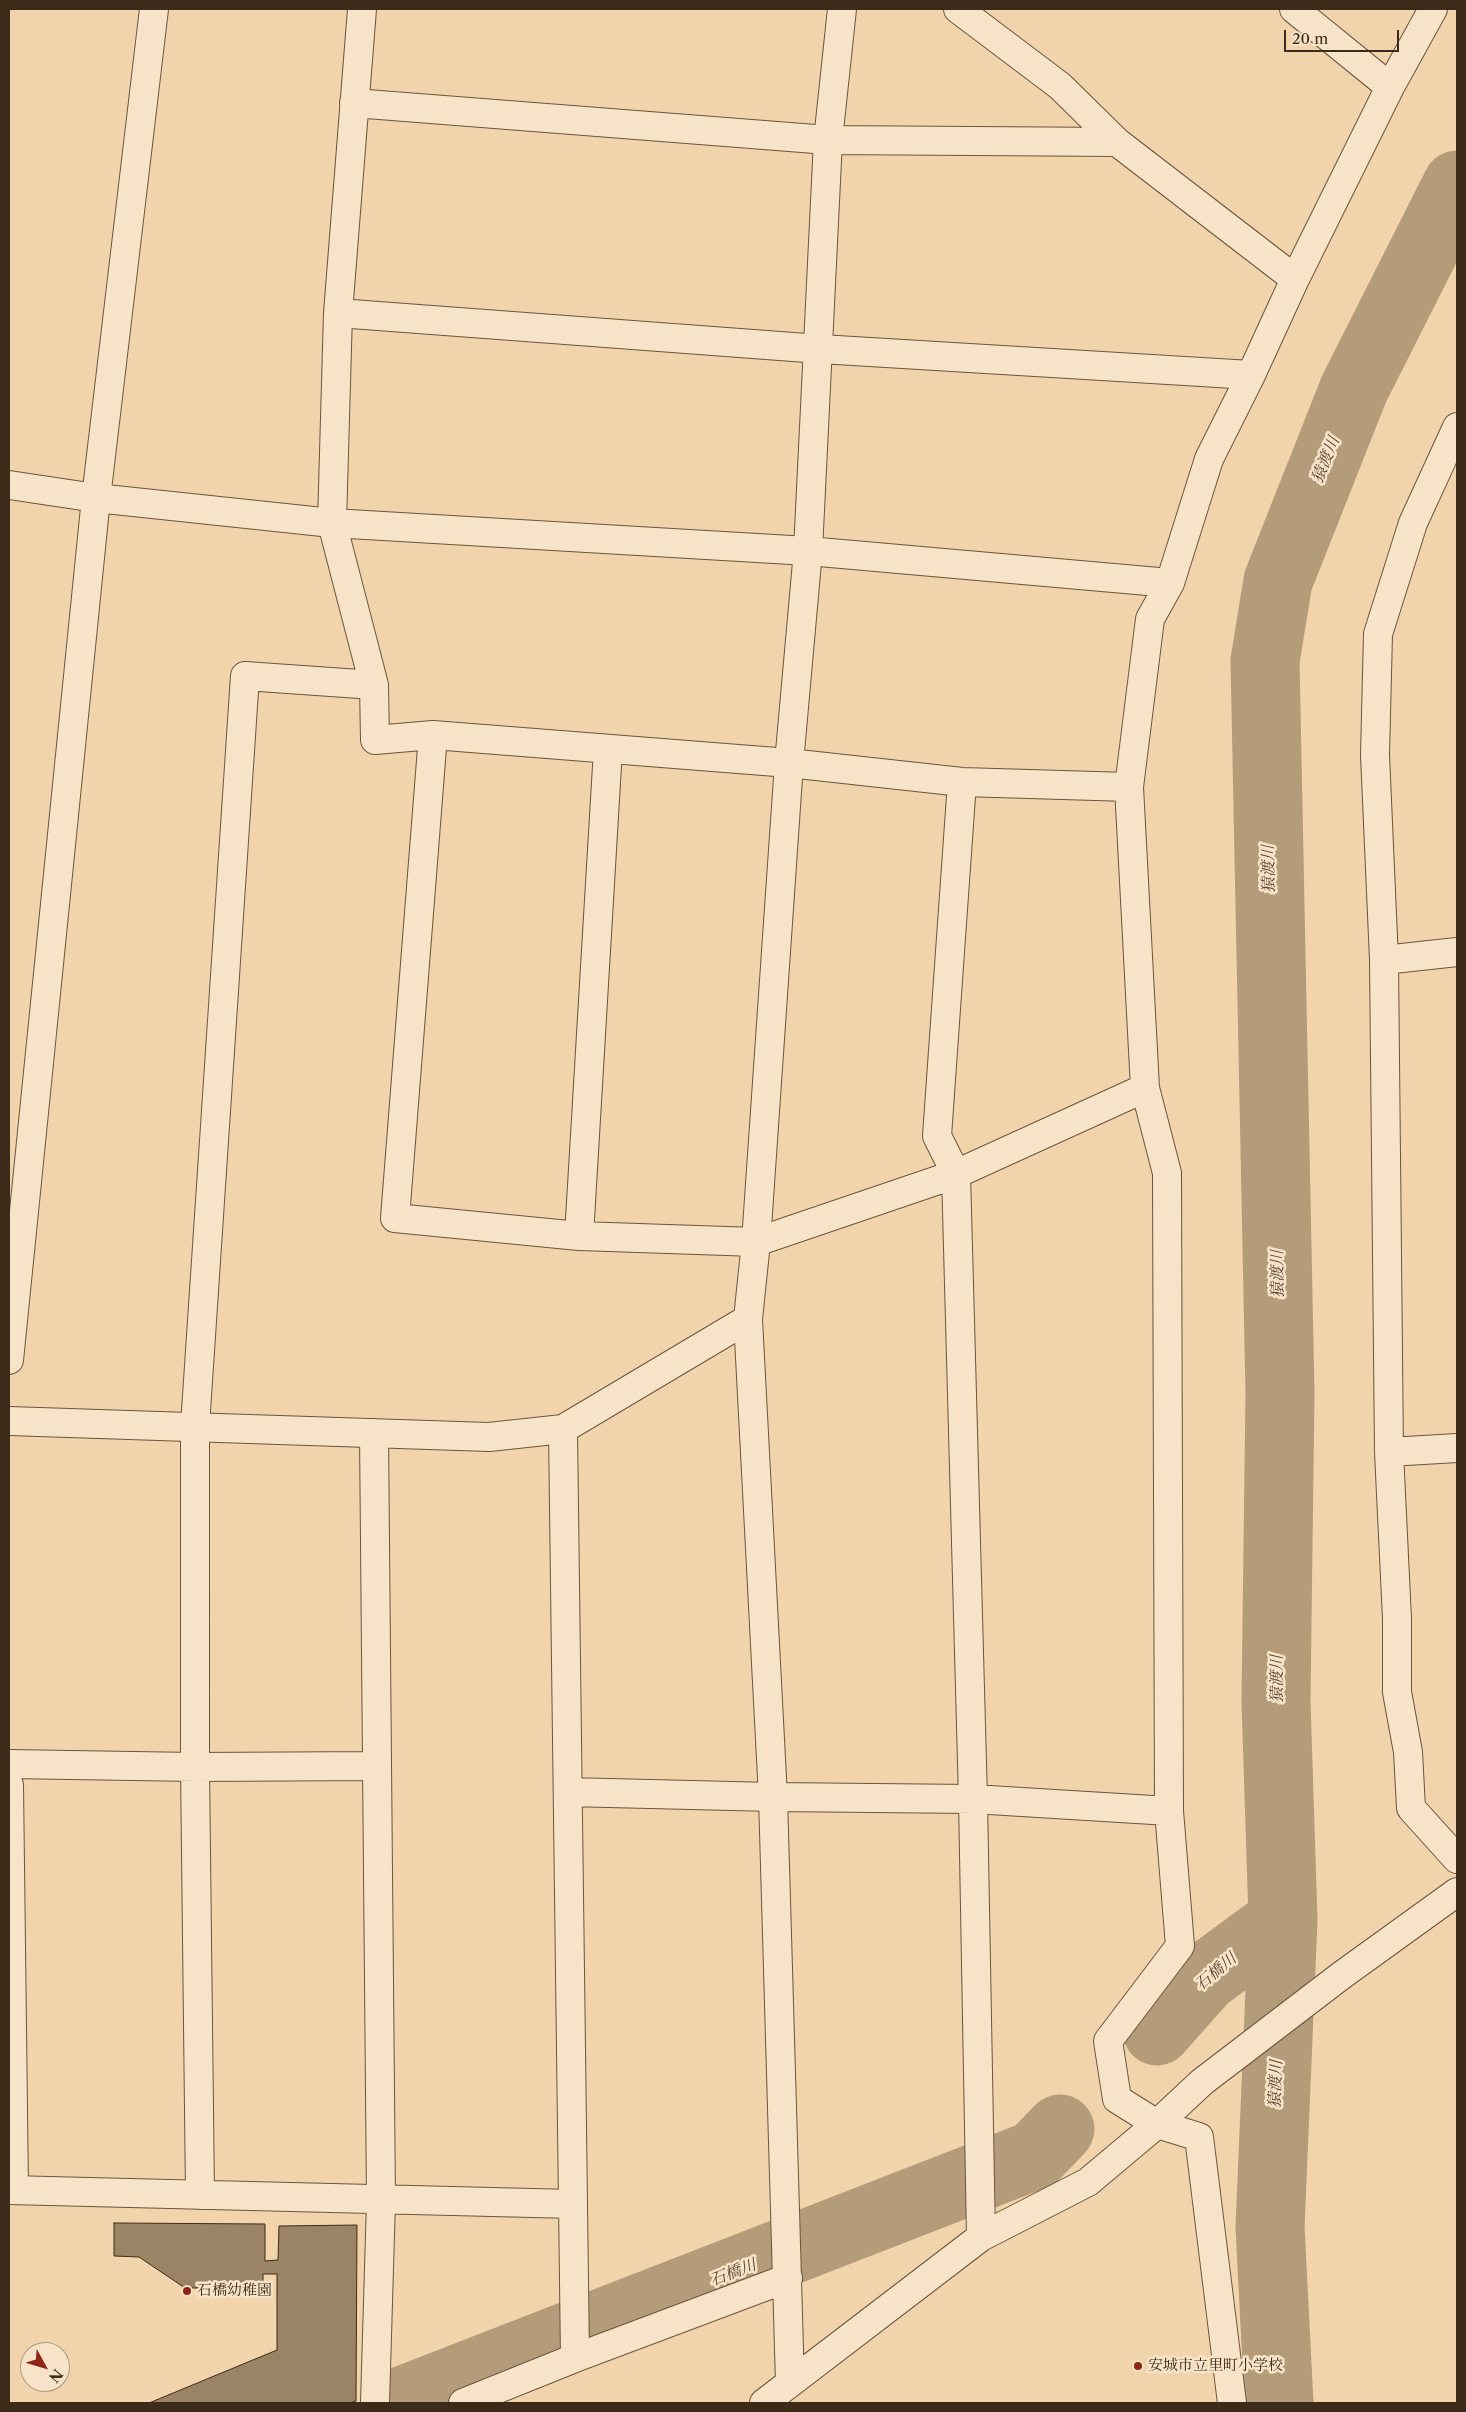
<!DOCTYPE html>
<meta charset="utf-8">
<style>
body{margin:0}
#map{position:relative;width:1466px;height:2412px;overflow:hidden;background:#f1d4ab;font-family:"Libre Caslon Text",serif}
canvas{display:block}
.frame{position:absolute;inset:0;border:10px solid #3d2b19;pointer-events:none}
.north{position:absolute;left:20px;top:2342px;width:50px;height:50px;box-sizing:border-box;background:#f6e3c8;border:1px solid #ac9982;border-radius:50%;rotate:129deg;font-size:14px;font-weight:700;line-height:20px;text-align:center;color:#3d2b19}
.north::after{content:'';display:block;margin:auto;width:18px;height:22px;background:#8f2418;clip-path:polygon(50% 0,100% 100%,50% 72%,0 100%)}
.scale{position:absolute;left:1284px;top:30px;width:115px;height:22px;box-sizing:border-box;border:2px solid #3d2b19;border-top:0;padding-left:6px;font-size:15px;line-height:18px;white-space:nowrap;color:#3d2b19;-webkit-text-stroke:4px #f6e3c8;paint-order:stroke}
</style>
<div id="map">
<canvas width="1466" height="2412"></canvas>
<div class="frame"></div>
<div class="north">N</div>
<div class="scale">20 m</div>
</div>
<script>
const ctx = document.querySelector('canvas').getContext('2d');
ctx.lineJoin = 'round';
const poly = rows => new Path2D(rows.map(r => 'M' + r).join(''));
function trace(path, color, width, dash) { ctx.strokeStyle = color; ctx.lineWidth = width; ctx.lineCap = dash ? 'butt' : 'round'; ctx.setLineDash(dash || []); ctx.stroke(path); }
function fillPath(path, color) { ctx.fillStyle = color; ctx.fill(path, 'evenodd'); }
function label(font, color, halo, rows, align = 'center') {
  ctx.font = font + ' "Libre Caslon Text","Noto Serif JP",serif'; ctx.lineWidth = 5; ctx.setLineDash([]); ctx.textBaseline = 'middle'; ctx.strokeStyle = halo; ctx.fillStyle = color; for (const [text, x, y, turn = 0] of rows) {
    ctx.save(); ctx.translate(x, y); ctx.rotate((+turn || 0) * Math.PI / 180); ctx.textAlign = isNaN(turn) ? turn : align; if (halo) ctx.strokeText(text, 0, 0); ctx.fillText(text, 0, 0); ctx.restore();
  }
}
trace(poly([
 [1157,2031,1204,1978,1283,1920],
 [397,2403,1035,2155,1060,2129],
 [1279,2403,1270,2227,1283,1920,1276,1701,1280,1393,1265,661,1278,581,1354,389,1457,185]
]), '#b49b79', 69);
const building = poly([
 [114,2223,265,2224,265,2261,278,2260,279,2226,357,2225,356,2401,350,2403,149,2403,277,2350,277,2274,263,2274,263,2288,185,2288,139,2257,114,2256,114,2223]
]);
fillPath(building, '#9b8365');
trace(building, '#3d2b19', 1);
const minor = poly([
 [362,9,338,313,332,523,374,685,375,740,433,735,789,763,962,782,1129,787],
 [958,9,1060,86,1117,142,1295,279],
 [1294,9,1390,87],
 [354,103,828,140,1117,142],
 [338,313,820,349,1251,375],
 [1457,427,1413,523,1378,634,1375,755,1384,960,1389,1452,1397,1619,1397,1692,1408,1752,1411,1808,1457,1859],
 [9,485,96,498,332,523,808,551,1170,583],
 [433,735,395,1218,579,1236,756,1242,956,1174,1145,1088],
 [962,782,937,1136,956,1174,973,1799,981,2237],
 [1384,960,1457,952],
 [579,1236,608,749],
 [9,1360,96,498,154,9],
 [9,1421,489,1437,563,1429,748,1319],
 [374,1433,381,2201,375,2403],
 [1389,1452,1457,1448],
 [9,1764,195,1767,377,1766],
 [9,1785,14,2190],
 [568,1792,773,1797,973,1799,1169,1811],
 [9,2190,573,2204,563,1429],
 [200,2195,195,1767,195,1426,245,676,374,685],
 [573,2204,575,2358],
 [790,2383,773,1797,748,1319,756,1242,789,763,808,551,828,140,842,9],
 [463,2403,575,2358,788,2278],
 [764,2403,981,2237,1088,2182,1157,2124,1202,2082,1342,1975,1457,1892],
 [1232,2403,1199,2137,1157,2124,1117,2099,1108,2041,1180,1946,1169,1811,1167,1173,1145,1088,1129,787,1150,619,1170,583,1209,459,1251,375,1295,279,1390,87,1433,9]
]);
trace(minor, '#6a553e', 30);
trace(minor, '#f6e3c8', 28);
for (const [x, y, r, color] of [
 [187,2291,5,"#8f2418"],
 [1138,2366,5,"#8f2418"]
]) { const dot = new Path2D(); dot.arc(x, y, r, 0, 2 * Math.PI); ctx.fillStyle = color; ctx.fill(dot); trace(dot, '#f6e3c8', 2); }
label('15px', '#3d2b19', '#f6e3c8', [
 ["石橋幼稚園",197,2291],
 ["安城市立里町小学校",1148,2366]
], 'left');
label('italic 16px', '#5b4731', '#f6e3c8', [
 ["猿渡川",1326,460,-68],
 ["猿渡川",1269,869,-91],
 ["猿渡川",1278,1274,-91],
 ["猿渡川",1277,1679,-90],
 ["石橋川",1216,1972,-40],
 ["猿渡川",1276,2084,-88],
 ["石橋川",733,2273,-21]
]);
</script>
